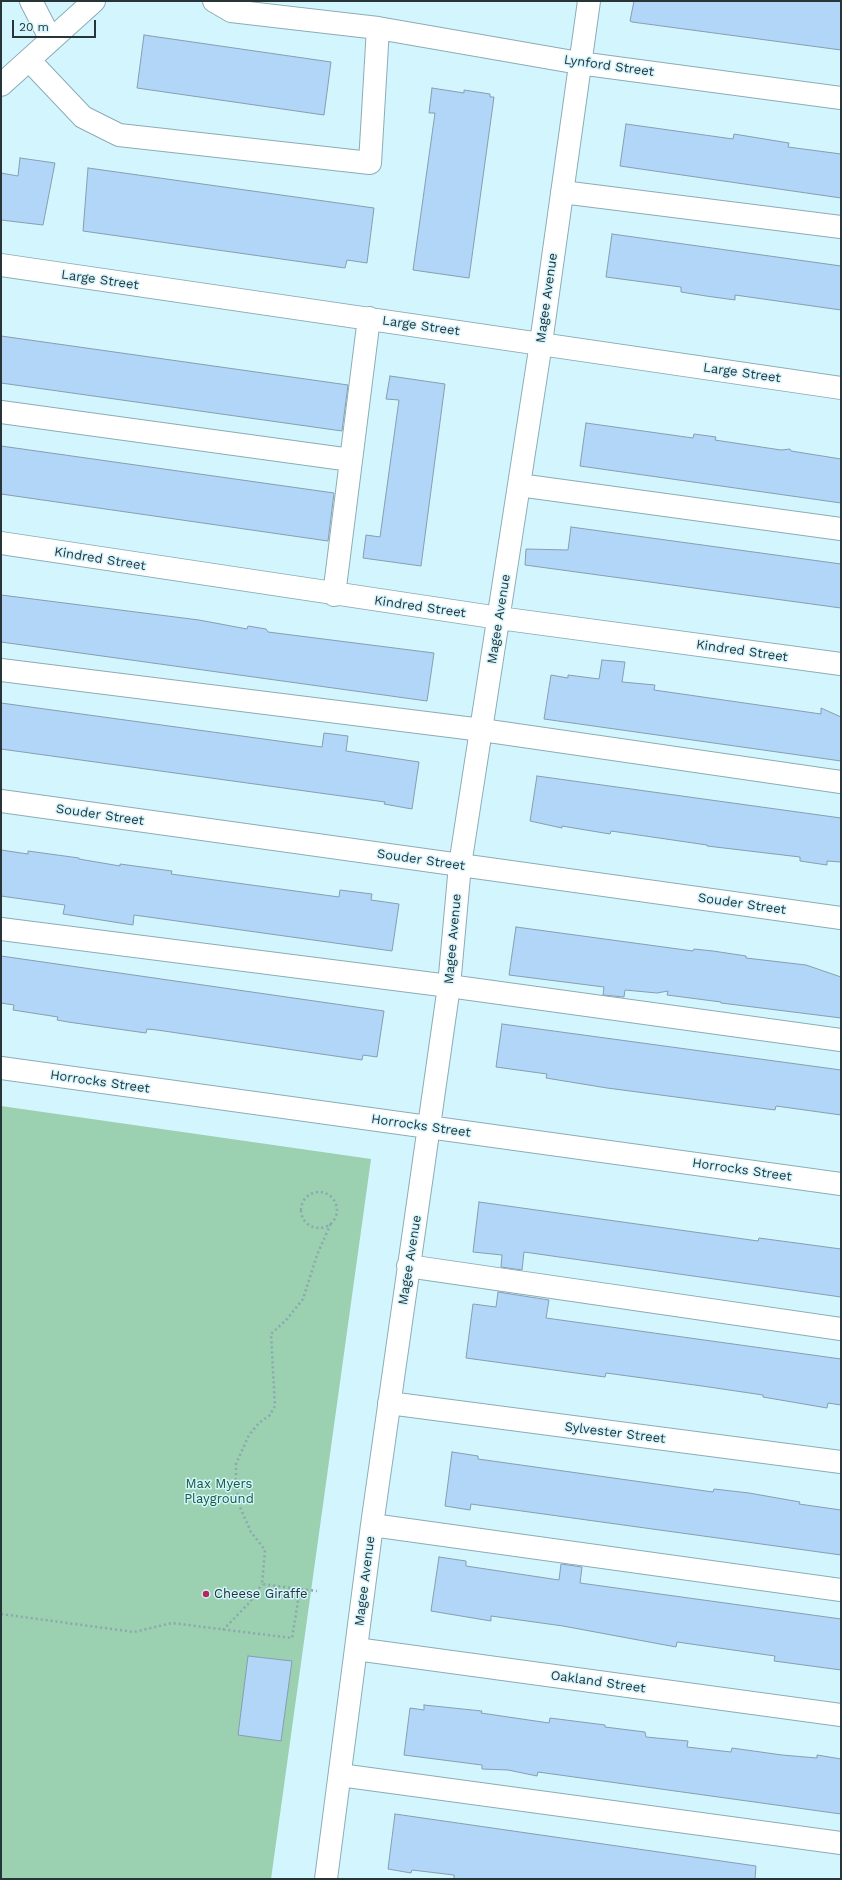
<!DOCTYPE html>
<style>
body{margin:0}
#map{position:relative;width:842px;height:1880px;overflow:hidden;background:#d3f5fe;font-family:"Work Sans",sans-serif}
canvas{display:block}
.frame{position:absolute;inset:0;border:2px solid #273438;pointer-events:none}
.scale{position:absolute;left:12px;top:20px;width:84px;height:18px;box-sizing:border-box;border:2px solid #273438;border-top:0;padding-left:5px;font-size:12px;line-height:14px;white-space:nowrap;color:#273438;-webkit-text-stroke:3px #d3f5fe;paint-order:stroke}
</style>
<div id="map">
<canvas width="842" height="1880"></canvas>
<div class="frame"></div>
<div class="scale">20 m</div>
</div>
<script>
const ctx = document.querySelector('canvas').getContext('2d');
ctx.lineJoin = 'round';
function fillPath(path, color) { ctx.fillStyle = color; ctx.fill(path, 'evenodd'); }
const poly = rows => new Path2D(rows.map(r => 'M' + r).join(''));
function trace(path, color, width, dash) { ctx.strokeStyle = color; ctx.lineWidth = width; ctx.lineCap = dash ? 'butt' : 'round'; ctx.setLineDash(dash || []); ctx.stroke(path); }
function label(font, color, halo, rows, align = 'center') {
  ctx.font = font + ' "Work Sans",sans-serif'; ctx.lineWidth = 3; ctx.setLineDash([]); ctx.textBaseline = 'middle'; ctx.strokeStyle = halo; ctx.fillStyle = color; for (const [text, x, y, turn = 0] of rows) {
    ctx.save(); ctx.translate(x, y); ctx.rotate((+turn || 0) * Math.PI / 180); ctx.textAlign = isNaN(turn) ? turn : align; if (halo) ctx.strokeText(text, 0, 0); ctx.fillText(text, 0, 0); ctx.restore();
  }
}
fillPath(poly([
 [1,1106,371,1159,271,1879,1,1879]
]), '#9bd0b1');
const building = poly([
 [634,1,841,1,841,50,632,22,630,21,634,1],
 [144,35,331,62,324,115,137,88,144,35],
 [432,88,464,93,464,90,490,94,490,97,494,97,469,278,413,270,435,113,429,113,432,88],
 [626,124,733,139,734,134,789,143,788,147,841,154,841,198,620,166,626,124],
 [20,158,55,163,43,225,1,220,1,173,18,176,20,158],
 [88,168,374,208,367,263,347,260,345,268,83,231,88,168],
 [612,234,841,266,841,310,735,295,735,300,706,296,681,292,681,287,606,277,612,234],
 [1,336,348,385,342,431,1,383,1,336],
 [390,376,445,384,421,566,363,558,366,535,380,537,399,400,386,399,390,376],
 [586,423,693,438,694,434,716,437,715,440,781,450,790,449,791,451,841,459,841,503,580,466,586,423],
 [1,446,334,493,328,541,1,494,1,446],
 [571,527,841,564,841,608,525,565,526,549,568,550,571,527],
 [1,595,199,620,247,629,248,626,266,629,268,632,434,653,427,701,1,642,1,595],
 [602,660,625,662,622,682,655,685,654,690,821,714,821,708,841,717,841,761,544,719,551,675,568,678,568,675,599,679,602,660],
 [1,703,322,747,324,733,348,736,346,751,419,762,412,809,384,804,385,802,1,749,1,703],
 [537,776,841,818,841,862,827,861,827,865,800,861,800,857,707,846,707,845,611,831,610,834,562,826,562,828,530,821,537,776],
 [1,850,28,854,28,851,79,858,79,859,120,866,120,864,172,871,171,874,339,897,340,890,372,894,371,900,399,904,392,951,134,915,133,925,63,914,65,905,1,896,1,850],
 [516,927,693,951,694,949,713,951,746,956,746,958,806,965,841,977,841,1018,721,1003,721,1002,667,995,668,991,657,993,625,990,624,997,603,995,604,987,509,975,516,927],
 [1,956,384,1011,377,1057,363,1055,362,1060,157,1030,147,1029,146,1033,68,1022,57,1020,58,1017,13,1010,14,1005,1,1003,1,956],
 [502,1024,841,1070,841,1115,776,1106,775,1110,607,1088,546,1078,547,1074,496,1067,502,1024],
 [479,1202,737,1238,758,1241,759,1238,841,1249,841,1297,524,1252,522,1270,501,1267,502,1255,473,1252,479,1202],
 [498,1292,549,1300,546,1318,841,1359,841,1405,828,1403,827,1408,763,1397,763,1395,702,1386,606,1373,605,1377,466,1358,473,1304,496,1307,498,1292],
 [452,1452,478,1456,478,1459,713,1492,714,1489,749,1493,800,1502,799,1504,841,1510,841,1555,471,1504,470,1510,445,1506,452,1452],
 [439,1557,466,1561,466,1566,559,1580,561,1564,582,1567,580,1583,841,1619,841,1670,774,1661,775,1656,677,1642,676,1647,563,1626,491,1616,491,1621,431,1611,439,1557],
 [248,1656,292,1661,281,1741,238,1735,248,1656],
 [424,1705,482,1711,481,1713,549,1723,550,1718,605,1725,605,1727,645,1732,646,1737,688,1741,687,1747,731,1752,732,1748,782,1755,817,1758,817,1755,841,1759,841,1814,538,1772,537,1776,508,1770,482,1769,482,1765,404,1755,410,1708,424,1710,424,1705],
 [395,1814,756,1866,755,1879,454,1879,454,1875,412,1870,411,1873,388,1869,395,1814]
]);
fillPath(building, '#b1d6f8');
trace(building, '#889db1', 1);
const minor = poly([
 [31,1,51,40],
 [214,1,231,11,378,28,579,63,841,98],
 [29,60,83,117,119,135,370,163,378,28],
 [1,85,94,1],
 [562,192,841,227],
 [1,265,841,388],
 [1,412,351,460],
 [519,485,841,529],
 [1,543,499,618,841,664],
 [334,595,369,318],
 [1,670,482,730,841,782],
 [1,801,841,918],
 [1,929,449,986,841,1040],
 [1,1068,841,1184],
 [408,1266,841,1329],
 [389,1403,841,1462],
 [372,1525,841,1590],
 [356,1649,841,1715],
 [340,1775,841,1843],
 [326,1879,372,1525,449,986,460,865,541,343,589,1]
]);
trace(minor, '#8cacb5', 24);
trace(poly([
 '301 1210a18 18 0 1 1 36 0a18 18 0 1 1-36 0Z',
 [300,1589,262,1584,265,1550,251,1532,240,1507,236,1487,236,1464,249,1435,259,1423,270,1415,275,1406,271,1334,287,1319,303,1299,317,1255,331,1223],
 [1,1614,134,1632,172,1623,292,1638,300,1589,317,1591],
 [223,1630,250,1602,262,1584]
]), '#8da7ae', 2.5, [2, 3]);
trace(minor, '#fff', 22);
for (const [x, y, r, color] of [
 [206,1594,4,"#b42860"]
]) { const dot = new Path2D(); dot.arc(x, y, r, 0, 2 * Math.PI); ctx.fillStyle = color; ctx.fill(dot); trace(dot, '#d3f5fe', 1.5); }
label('13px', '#273438', '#d3f5fe', [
 ["Lynford Street",609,66,8],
 ["Large Street",100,280,8],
 ["Magee Avenue",547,298,-82],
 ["Large Street",421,326,8],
 ["Large Street",742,373,8],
 ["Kindred Street",100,559,9],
 ["Kindred Street",420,607,8],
 ["Magee Avenue",499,619,-81],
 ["Kindred Street",742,651,8],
 ["Souder Street",100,815,8],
 ["Souder Street",421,860,8],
 ["Souder Street",742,904,8],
 ["Magee Avenue",453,939,-85],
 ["Horrocks Street",100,1082,8],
 ["Horrocks Street",421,1126,8],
 ["Horrocks Street",742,1170,8],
 ["Magee Avenue",410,1260,-81],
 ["Sylvester Street",615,1433,7],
 ["Magee Avenue",365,1581,-83],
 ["Oakland Street",598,1682,8]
]);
label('13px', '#175a3a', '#d3f5fe', [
 ["Max Myers",219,1484],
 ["Playground",219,1499]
]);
label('13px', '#273438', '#d3f5fe', [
 ["Cheese Giraffe",214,1594]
], 'left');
</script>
